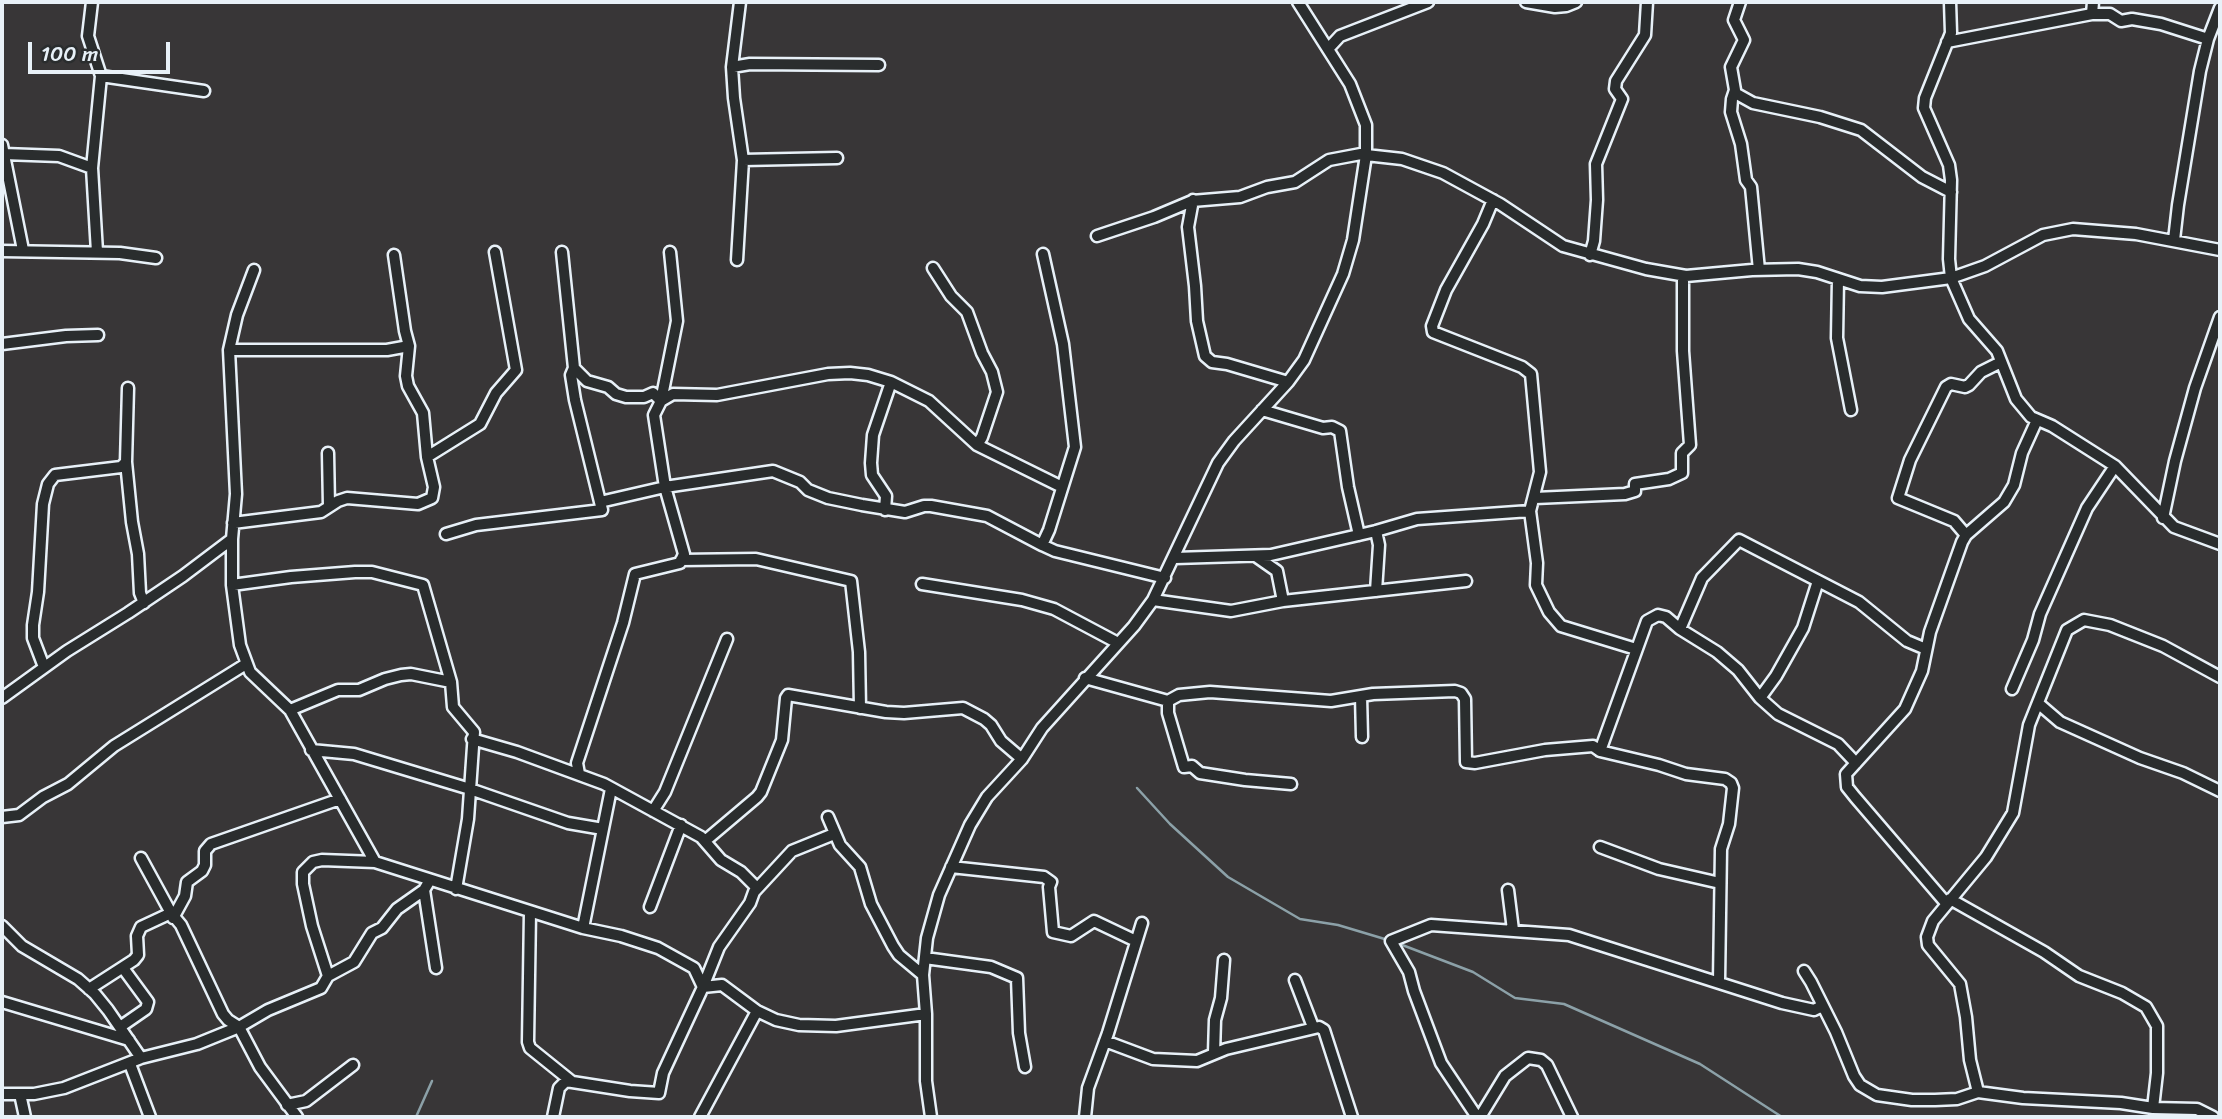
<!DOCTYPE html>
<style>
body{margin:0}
#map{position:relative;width:2222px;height:1119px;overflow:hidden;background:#383637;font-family:Sriracha,sans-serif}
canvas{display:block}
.frame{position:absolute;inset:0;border:4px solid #e8f1f8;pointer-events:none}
.scale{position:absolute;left:28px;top:42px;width:142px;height:32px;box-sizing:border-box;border:4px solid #e8f1f8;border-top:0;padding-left:9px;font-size:21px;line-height:24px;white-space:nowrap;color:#e8f1f8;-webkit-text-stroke:5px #2a2d2e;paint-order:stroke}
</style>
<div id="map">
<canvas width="2222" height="1119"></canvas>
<div class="frame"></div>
<div class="scale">100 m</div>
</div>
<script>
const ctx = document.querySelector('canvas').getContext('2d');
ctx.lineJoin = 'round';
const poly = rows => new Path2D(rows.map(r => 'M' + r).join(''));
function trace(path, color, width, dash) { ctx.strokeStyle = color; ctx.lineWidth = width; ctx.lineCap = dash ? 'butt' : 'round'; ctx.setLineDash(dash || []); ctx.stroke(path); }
trace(poly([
 [1137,788,1170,824,1228,877,1300,919,1338,925,1388,940],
 [1397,943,1473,972,1515,998,1564,1004,1700,1064,1782,1117],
 [416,1117,432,1081]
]), '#8ca1a8', 2.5);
const minor = poly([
 [92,2,88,36,101,76,92,168,97,252],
 [1526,2,1555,7,1566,6,1576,2],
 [1740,2,1734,20,1744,40,1731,67,1735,90,1732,99,1731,112,1741,144,1746,180,1751,187,1759,270],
 [1950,2,1951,33,1925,98,1924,108,1949,165,1951,180,1949,259,1951,278,1969,319,1997,351,2016,399,2031,417,2052,426,2115,466,2174,527,2220,544],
 [2092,14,2093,2],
 [1947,42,2092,14,2110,14,2121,21,2132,19,2161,24,2208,39],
 [1328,49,1340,36,1428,2],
 [732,67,750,64,879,65],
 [101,76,204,91],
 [1735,93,1753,103,1820,117,1861,130,1922,177,1951,192],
 [2,145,23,250],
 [4,154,59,156,92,168],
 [1366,155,1402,159,1443,173,1500,204,1563,246,1646,269,1686,276,1752,270,1798,269,1817,272,1860,286,1882,287,1951,278,1985,266,2043,235,2073,229,2136,234,2220,250],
 [743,160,837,158],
 [1193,200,1188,227,1195,286,1197,321,1205,356,1212,362,1227,364,1288,382],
 [1493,200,1483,224,1446,290,1432,326,1433,332,1522,367,1531,374,1540,472,1530,511,1537,563,1536,585,1549,612,1561,626,1636,649],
 [1097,236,1154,217,1192,201,1240,197,1267,187,1295,182,1329,160,1366,153],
 [2174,240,2178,205,2200,71,2208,39,2220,8],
 [2,251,120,253,156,258],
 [562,252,574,368,587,381,608,387,616,394,626,397,644,397,653,393,661,401,673,394,717,395,828,374,850,373,868,375,891,382,929,401,977,445,1062,487],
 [1043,254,1063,344,1075,447,1049,530,1042,545,1055,551,1165,578],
 [1590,255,1594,241,1597,200,1596,164,1622,99,1615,89,1616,81,1645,35,1647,2],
 [737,260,743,160,734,98,732,67,740,2],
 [933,268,951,296,967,312,982,353,992,372,997,392,982,437,977,445],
 [254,270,237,315,229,350,236,494,232,539,232,585,240,645,250,672,290,710,375,862],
 [1838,279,1837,338,1851,410],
 [2,344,66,336,98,335],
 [229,350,387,350,409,346],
 [1262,410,1323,428,1332,427,1340,431,1348,487,1359,535],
 [328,453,329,506],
 [427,457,480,424,496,393,516,370,495,252],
 [126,462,128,388],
 [1535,498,1625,494,1635,491,1635,484,1669,479,1682,473,1682,453,1690,445,1683,351,1683,276],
 [600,502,665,487,773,471,800,482,808,490,828,498,862,505,905,512,924,506,931,506,987,516,1042,545],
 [885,510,886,496,872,475,871,463,873,435,891,382],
 [2163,518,2175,461,2195,388,2220,317],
 [233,523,321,512,338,501,347,498,418,504,432,498,434,487,427,457,423,413,408,386,406,376,409,346,405,331,394,255],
 [446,534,476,525,602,510,575,400,571,375,574,368],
 [1966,535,1954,521,1898,498,1910,460,1946,387,1951,384,1965,387,1969,385,1981,372,2001,362],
 [1257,557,1277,571,1283,601],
 [1175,558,1271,555,1376,531,1417,519,1530,511],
 [681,560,756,559,851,581,859,652,860,708],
 [922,584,1022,600,1054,609,1118,643],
 [232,585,291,577,355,572,372,572,423,585,451,682,453,707,474,732,468,819,456,889],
 [1376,591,1379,545,1376,531],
 [1153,600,1231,611,1283,601,1466,581],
 [1680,629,1702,578,1739,540,1859,602,1907,641,1926,649],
 [44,667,33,638,33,625,38,592,43,504,48,484,55,475,121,467,126,462,132,522,138,554,140,593,144,603],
 [1085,678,1168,701,1179,695,1210,692,1331,701,1373,694,1455,691,1461,693,1465,699,1466,762,1475,763,1545,750,1593,746,1600,751,1659,765,1686,774,1725,779,1731,783,1733,788,1729,824,1721,849,1719,981],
 [2012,689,2033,640,2040,614,2087,508,2115,466],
 [1361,696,1362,737],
 [2,698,67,651,128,613,183,576,232,539],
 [1760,698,1776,676,1803,628,1818,581],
 [1168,701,1168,713,1184,767,1192,766,1200,773,1245,780,1291,784],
 [2039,704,2060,722,2140,758,2183,773,2220,791],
 [290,710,338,690,359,690,385,679,401,675,411,674,451,682],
 [472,739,517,752,604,784,701,837,721,860,741,872,757,888],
 [311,750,354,754,470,789,568,823,603,829],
 [1600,751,1647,621,1658,615,1666,617,1680,629,1717,652,1738,670,1760,698,1778,714,1838,744,1856,763],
 [579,774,577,763,623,623,635,574,680,563,684,554,665,487,654,415,661,401,677,321,670,252],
 [653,811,665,792,727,639],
 [2,817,19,815,43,797,68,784,114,746,246,664],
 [828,817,840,845,860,867,871,904,893,946,899,955,923,975],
 [705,841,757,797,761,792,782,740,786,698,788,695,886,712,904,713,963,708,984,719,991,725,1001,741,1022,759],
 [1600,847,1659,869,1720,883],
 [141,858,171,913],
 [951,867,1044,877,1051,882,1049,887,1053,932,1071,936,1094,921,1136,941],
 [424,890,436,968],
 [1508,890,1513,930],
 [1950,899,2044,952,2079,976,2122,993,2146,1007,2157,1026,2157,1073,2153,1108],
 [1946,903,1855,797,1847,787,1846,774,1905,709,1922,671,1930,632,1962,542,1966,535,2004,502,2014,485,2022,453,2037,420],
 [650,907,681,825],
 [530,912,528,1042,530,1048,571,1081],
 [173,918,185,896,187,882,202,871,205,865,205,851,211,844,340,799],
 [2,926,22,946,78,979,95,994,108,1010,141,1058],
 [583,928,611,789],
 [925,958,991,967,1017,978,1019,1033,1025,1067],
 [1804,971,1811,982,1836,1032,1854,1076,1860,1085,1877,1095,1912,1100,1935,1100,1957,1099,1978,1092,2023,1098,2121,1103,2153,1108,2197,1109,2213,1117],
 [328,976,312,926,303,884,303,872,313,862,322,860,375,862,583,928,621,936,658,948,694,968,703,987,722,985,757,1011,776,1020,799,1025,836,1026,926,1014],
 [1295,980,1313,1027],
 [89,989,134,960,138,955,137,936,141,927,171,913,181,925,223,1014,228,1020,239,1027,260,1067,297,1117],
 [2,1002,129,1040],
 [120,1027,146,1009,148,1002,123,968],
 [1105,1041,1153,1059,1197,1061,1226,1049,1319,1027,1324,1030,1352,1117],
 [1214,1053,1215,1020,1221,998,1224,960],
 [130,1064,150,1117],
 [1978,1092,1970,1060,1966,1017,1960,984,1928,945,1927,937,1933,921,1986,857,2013,813,2029,725,2067,630,2084,620,2110,625,2163,646,2220,677],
 [2,1094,34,1094,64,1088,141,1058,197,1044,239,1027,268,1010,321,988,328,976,354,962,372,933,382,928,397,909,424,890,430,880],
 [20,1094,25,1117],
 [287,1105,306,1101,353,1065],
 [553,1117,559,1088,566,1081,630,1091,659,1093,663,1073,703,987,719,947,750,903,754,892,792,851,834,834],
 [700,1117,757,1011],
 [931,1117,926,1081,926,1014,923,975,927,938,939,895,970,825,987,797,1022,759,1042,728,1134,626,1153,600,1218,463,1234,441,1288,382,1304,360,1343,274,1353,240,1362,181,1366,155,1366,125,1350,84,1298,2],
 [1085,1117,1088,1088,1108,1033,1142,923],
 [1477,1117,1441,1063,1414,991,1409,972,1391,941,1431,925,1569,935,1782,1003,1814,1010,1822,1006],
 [1480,1117,1505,1076,1528,1058,1541,1060,1547,1065,1572,1117]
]);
trace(minor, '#e8f1f8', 15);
trace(minor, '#2a2d2e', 10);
</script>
